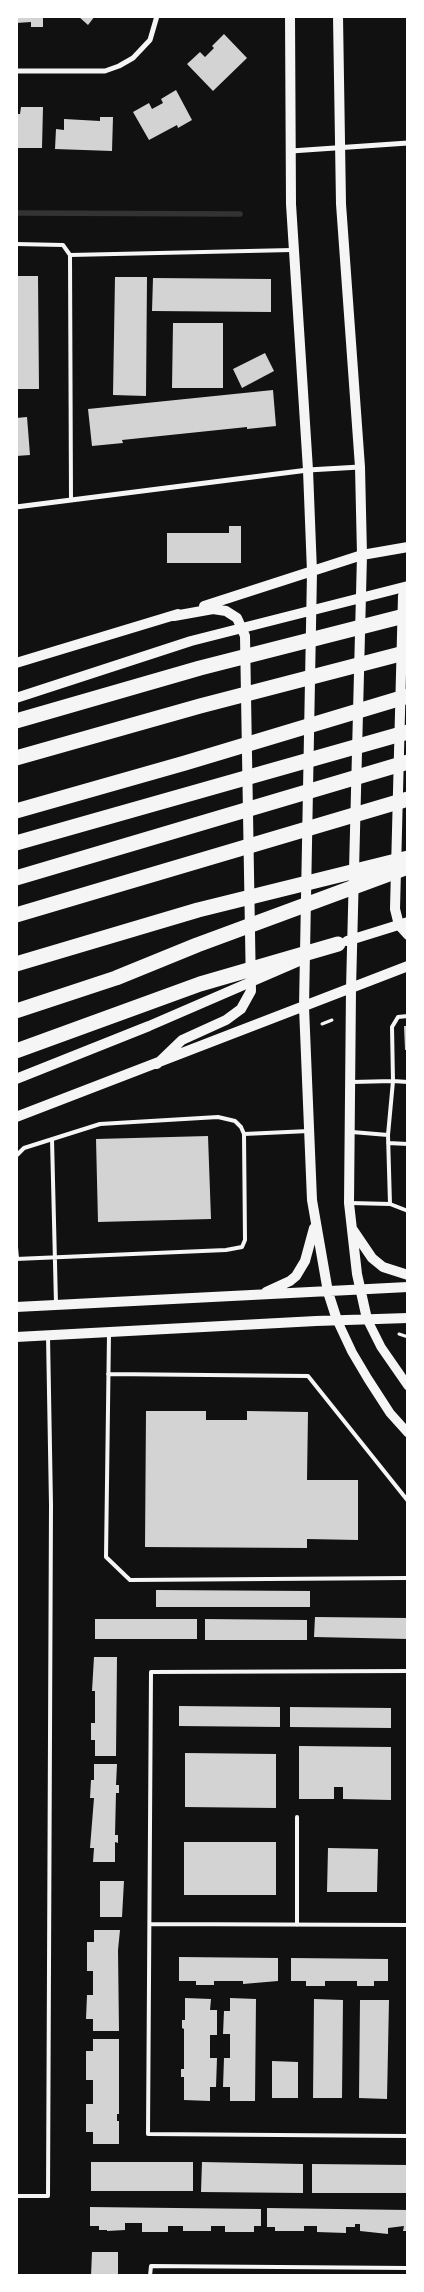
<!DOCTYPE html>
<style>
body{margin:0}
#map{position:relative;width:424px;height:2292px;overflow:hidden;background:#111;font-family:"Golos Text",sans-serif}
canvas{display:block}
.frame{position:absolute;inset:0;border:18px solid #fff;pointer-events:none}
</style>
<div id="map">
<canvas width="424" height="2292"></canvas>
<div class="frame"></div>
</div>
<script>
const ctx = document.querySelector('canvas').getContext('2d');
ctx.lineJoin = 'round';
const poly = rows => new Path2D(rows.map(r => 'M' + r).join(''));
function trace(path, color, width, dash) { ctx.strokeStyle = color; ctx.lineWidth = width; ctx.lineCap = dash ? 'butt' : 'round'; ctx.setLineDash(dash || []); ctx.stroke(path); }
function fillPath(path, color) { ctx.fillStyle = color; ctx.fill(path, 'evenodd'); }
trace(poly([
 [16,213,240,214]
]), '#333', 5.5);
fillPath(poly([
 [16,16,43,16,43,27,31,27,31,22,16,23],
 [78,16,95,16,88,25],
 [224,34,247,58,213,91,187,64,200,52,205,57,214,48,212,46],
 [176,90,192,120,178,128,177,125,149,140,133,112,149,103,152,109,163,103,161,99],
 [21,107,43,107,42,148,16,148,16,114,20,114],
 [100,117,113,117,112,151,55,149,56,129,64,130,64,119,100,121],
 [16,276,38,276,39,389,16,389],
 [115,277,147,277,146,396,113,395],
 [153,278,271,279,271,312,152,311],
 [173,323,223,323,223,388,172,388],
 [265,353,274,371,242,388,233,369],
 [273,390,276,426,247,429,247,427,122,440,123,443,92,446,88,409],
 [27,417,30,455,16,456,16,418],
 [229,526,241,526,241,563,167,563,167,533,229,533],
 [404,1026,408,1026,408,1050,405,1050],
 [208,1136,211,1219,98,1222,96,1139],
 [146,1411,206,1411,206,1420,247,1420,247,1411,308,1412,307,1480,358,1480,358,1540,307,1539,307,1548,145,1547],
 [156,1590,310,1591,310,1607,156,1607],
 [315,1617,408,1618,408,1639,314,1637],
 [95,1619,197,1619,197,1639,95,1639],
 [205,1619,307,1620,307,1640,205,1640],
 [94,1657,117,1657,116,1756,95,1756,95,1740,91,1740,91,1723,95,1723,95,1691,92,1691],
 [179,1706,280,1707,280,1727,179,1726],
 [290,1707,391,1708,391,1728,290,1727],
 [299,1746,391,1747,391,1800,343,1799,343,1787,334,1787,334,1799,299,1799],
 [185,1753,276,1754,276,1808,185,1807],
 [94,1764,117,1764,116,1785,119,1785,119,1793,116,1793,115,1835,118,1835,118,1843,115,1842,115,1862,93,1862,94,1848,90,1848,94,1798,90,1798,91,1780,94,1780],
 [184,1842,276,1842,276,1895,184,1895],
 [328,1848,378,1849,377,1892,327,1892],
 [100,1881,124,1881,122,1917,100,1917],
 [94,1930,120,1930,118,1950,119,2031,93,2031,93,2019,86,2019,87,1995,93,1995,93,1971,87,1971,87,1942,94,1942],
 [179,1957,278,1958,278,1981,243,1984,243,1981,214,1981,214,1985,196,1985,196,1981,179,1981],
 [291,1958,388,1959,388,1981,374,1981,374,1986,357,1986,357,1981,325,1981,325,1986,306,1986,306,1981,291,1981],
 [185,1998,211,1999,210,2010,217,2010,217,2035,210,2035,210,2058,217,2058,216,2087,210,2087,210,2101,184,2100,184,2077,181,2077,181,2069,184,2069,184,2029,182,2028,182,2020,185,2020],
 [230,1998,256,1999,255,2101,230,2101,230,2087,223,2087,224,2058,230,2058,230,2034,223,2034,224,2011,230,2011],
 [314,1999,343,2000,342,2098,313,2098],
 [360,2000,389,2000,387,2099,359,2098],
 [93,2039,119,2039,119,2114,117,2114,117,2121,119,2121,119,2144,93,2144,93,2132,86,2132,86,2104,93,2104,93,2080,86,2080,86,2051,93,2051],
 [272,2061,298,2062,298,2098,272,2098],
 [91,2162,193,2162,193,2191,91,2191],
 [202,2162,303,2164,303,2193,201,2192],
 [312,2164,408,2165,408,2193,312,2193],
 [90,2207,261,2209,261,2226,254,2226,254,2232,225,2232,225,2226,211,2226,211,2231,183,2231,183,2226,168,2226,168,2232,142,2232,142,2223,125,2223,125,2230,107,2231,107,2230,99,2230,99,2226,90,2226],
 [267,2208,408,2210,408,2231,403,2231,404,2226,388,2228,388,2234,360,2231,360,2224,355,2224,355,2227,346,2227,346,2233,317,2232,317,2226,304,2226,304,2231,275,2231,275,2227,267,2227],
 [92,2252,118,2252,118,2276,91,2276]
]), '#d3d3d3');
trace(poly([
 [322,1024,332,1020],
 [399,1334,408,1337]
]), '#f5f5f5', 3);
trace(poly([
 [16,244,63,245,70,255,71,500],
 [70,255,292,250],
 [352,1082,393,1081,392,1027,398,1017,408,1016],
 [352,1132,388,1135],
 [244,1134,309,1131],
 [52,1139,56,1304],
 [388,1143,408,1144],
 [16,1156,24,1148,100,1124,218,1117,235,1121,241,1127,244,1134,245,1240,242,1247,226,1250,16,1259],
 [351,1203,390,1204,408,1211],
 [390,1204,388,1135,393,1081,408,1082],
 [16,1247,17,1259],
 [109,1334,106,1557,130,1580,408,1578],
 [108,1374,308,1376,408,1501],
 [408,1671,151,1672,148,2134,408,2136],
 [150,1924,408,1925],
 [297,1925,297,1817],
 [16,2196,48,2196,51,1505,48,1336],
 [150,2276,151,2266,408,2268]
]), '#f5f5f5', 4);
trace(poly([
 [16,71,105,71,119,66,133,58,150,40,157,16],
 [291,151,408,143],
 [16,507,308,470,360,467]
]), '#f5f5f5', 5);
trace(poly([
 [367,1319,381,1347,408,1386],
 [337,1320,352,1352,368,1379,390,1413,408,1433]
]), '#f5f5f5', 9);
trace(poly([
 [290,16,291,204,308,470,312,572,304,1007,312,1200,328,1292,337,1320],
 [338,16,341,204,360,467,362,555,351,989,349,1203,357,1274,367,1319],
 [408,588,403,596,395,909,399,925,408,935],
 [204,606,362,555,408,547],
 [16,663,178,614],
 [16,698,191,641,408,586],
 [347,941,408,922],
 [157,1064,182,1040,226,1020,241,1009,251,991,245,636,237,618,226,611,213,609,174,616],
 [16,1079,149,1026,297,962],
 [16,1117,408,966],
 [353,1230,372,1258,383,1267,408,1275],
 [266,1292,290,1281,296,1276,305,1261,314,1228],
 [16,1307,408,1287],
 [16,1337,316,1321,408,1318]
]), '#f5f5f5', 10);
trace(poly([
 [16,721,200,668,408,615],
 [16,758,200,706,408,652],
 [16,811,185,763,408,696],
 [16,843,408,732],
 [16,878,408,762],
 [16,915,408,799],
 [16,964,198,910,408,858],
 [16,1011,116,978,197,945,408,867],
 [16,1051,200,984,338,944]
]), '#f5f5f5', 15);
</script>
